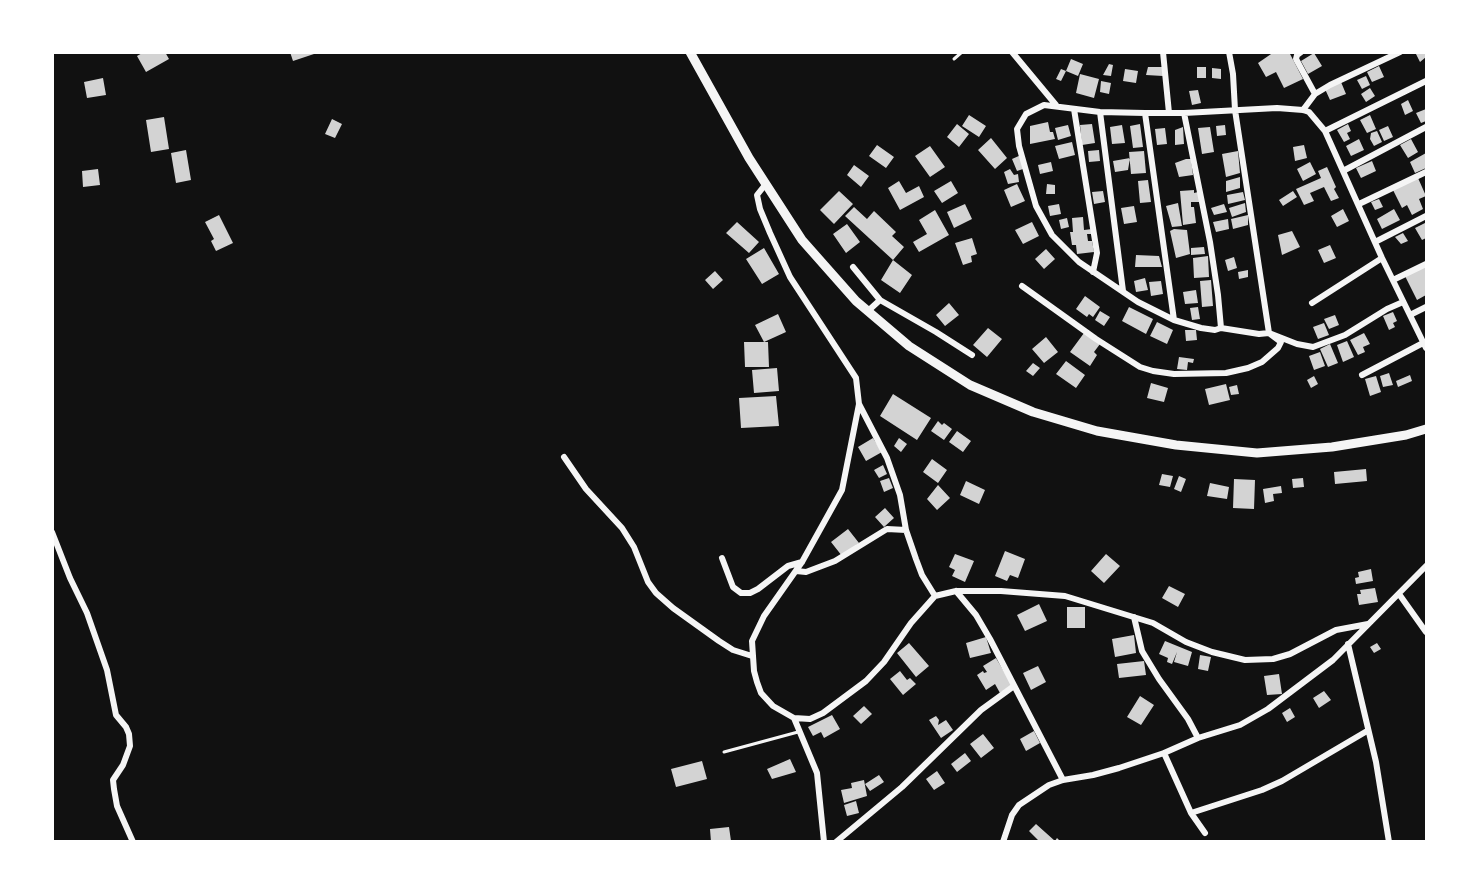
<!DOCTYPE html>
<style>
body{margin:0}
#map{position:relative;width:1479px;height:894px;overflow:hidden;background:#111;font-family:"Libre Baskerville",serif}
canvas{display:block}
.frame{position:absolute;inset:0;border:54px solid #fff;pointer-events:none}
</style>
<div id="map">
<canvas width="1479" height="894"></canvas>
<div class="frame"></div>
</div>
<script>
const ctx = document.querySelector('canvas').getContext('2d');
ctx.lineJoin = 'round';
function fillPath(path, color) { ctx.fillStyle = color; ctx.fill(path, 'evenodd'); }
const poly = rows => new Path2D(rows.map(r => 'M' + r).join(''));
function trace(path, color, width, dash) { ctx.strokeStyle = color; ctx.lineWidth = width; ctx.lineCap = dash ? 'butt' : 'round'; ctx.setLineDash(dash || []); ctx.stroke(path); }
fillPath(poly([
 [144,52,165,52,169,59,146,72,137,56],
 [290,52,317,52,317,53,293,61],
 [1274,52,1289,52,1303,79,1284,88,1276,72,1266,77,1258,63],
 [1415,52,1426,52,1426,57,1420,62],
 [1314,53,1322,66,1308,74,1301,61],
 [1071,59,1083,64,1078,76,1066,71],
 [1109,64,1113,65,1111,76,1103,75],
 [1379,66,1384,77,1372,82,1367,72],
 [1148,67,1163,67,1163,76,1146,75],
 [1197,67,1206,67,1206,78,1197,78],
 [1212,68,1221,69,1221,79,1212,78],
 [1061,69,1066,71,1061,81,1056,79],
 [1125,69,1138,71,1136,83,1123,81],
 [1080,74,1099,79,1094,98,1076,93],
 [1366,76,1370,85,1362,89,1357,80],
 [103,78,106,95,87,98,84,82],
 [1101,81,1111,83,1109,94,1100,92],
 [1341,82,1346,94,1330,100,1325,89],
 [1370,88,1375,96,1366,102,1361,94],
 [1198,90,1201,103,1192,105,1189,91],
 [1408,100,1413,111,1405,115,1401,104],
 [1426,109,1426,121,1421,123,1416,113],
 [969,115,986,126,979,137,962,126],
 [1370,115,1376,129,1367,133,1360,120],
 [164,117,169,149,151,152,146,120],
 [332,119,342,124,335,138,325,134],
 [1048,122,1050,132,1053,132,1055,139,1030,144,1030,126],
 [957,124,969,134,959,147,947,137],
 [1092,124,1095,143,1082,145,1080,125],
 [1140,124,1143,147,1133,148,1130,126],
 [1348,124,1351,131,1347,133,1350,139,1344,142,1337,130],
 [1068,125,1071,136,1058,140,1055,128],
 [1122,125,1125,143,1112,144,1110,127],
 [1225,125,1226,135,1217,136,1216,126],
 [1388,126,1393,137,1384,141,1379,130],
 [1183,127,1184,144,1175,145,1175,130],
 [1210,127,1214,152,1202,154,1198,128],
 [1165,128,1167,144,1157,145,1155,129],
 [1377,131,1382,142,1374,146,1370,139,1371,133],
 [991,138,1007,158,995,169,978,150],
 [1359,139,1364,150,1351,156,1346,146],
 [1411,139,1418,152,1408,158,1400,145],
 [1072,142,1075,155,1059,159,1055,146],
 [877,145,894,157,886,168,869,156],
 [1304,145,1307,158,1295,161,1293,147],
 [930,146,945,167,930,177,915,156],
 [186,150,191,180,176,183,171,153],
 [1099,150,1100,161,1089,162,1088,151],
 [1144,151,1146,173,1131,174,1129,152],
 [1238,151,1240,173,1226,177,1222,154],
 [1426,153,1426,168,1415,173,1410,162],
 [1021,155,1026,168,1017,171,1012,159],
 [1130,158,1128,170,1115,172,1113,161],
 [1186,159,1191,159,1193,175,1179,177,1175,163],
 [1372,161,1376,171,1361,178,1356,168],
 [1051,162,1053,171,1040,174,1038,165],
 [1310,162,1316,174,1303,181,1297,169],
 [854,165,869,176,861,187,847,175],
 [1327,167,1336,187,1334,189,1339,198,1331,201,1324,187,1310,193,1314,201,1304,205,1296,189,1321,178,1318,171],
 [98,169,100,185,83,187,82,171],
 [1010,169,1014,175,1018,174,1019,182,1008,184,1004,172],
 [1240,177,1240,188,1226,192,1226,181],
 [1418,178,1426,196,1419,199,1423,209,1412,215,1407,205,1402,208,1393,190],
 [1148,180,1151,202,1140,203,1138,181],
 [899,181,906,193,919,186,924,197,900,210,888,188],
 [951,181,958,193,942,203,934,191],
 [1017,184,1025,201,1011,207,1004,190],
 [1047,184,1055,185,1055,194,1046,194],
 [1194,190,1194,193,1198,192,1200,202,1191,202,1191,207,1194,207,1196,223,1183,225,1180,191],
 [839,191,853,204,834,224,820,210],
 [1103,191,1105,202,1094,204,1092,192],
 [1293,191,1297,197,1283,206,1279,200],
 [1243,192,1245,200,1228,204,1227,195],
 [1379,199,1383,207,1375,210,1371,202],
 [1178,203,1182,226,1172,227,1166,206],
 [1245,203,1246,212,1232,217,1229,208],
 [965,204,972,219,954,228,947,212],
 [1059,204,1061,214,1050,216,1048,206],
 [1224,204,1227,212,1214,215,1211,208],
 [1134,206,1137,222,1124,224,1121,208],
 [854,207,867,219,874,211,896,232,892,236,904,247,893,260,845,216],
 [1343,209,1349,221,1337,227,1331,216],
 [1394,209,1400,220,1382,229,1377,219],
 [935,210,949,235,919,252,913,242,927,234,919,220],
 [219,215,233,243,216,251,211,241,214,239,205,222],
 [1248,215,1248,225,1233,229,1231,219],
 [1083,217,1084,230,1092,229,1092,234,1087,234,1088,241,1092,241,1094,252,1077,254,1076,245,1072,245,1070,232,1073,232,1072,218],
 [1067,218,1069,227,1061,229,1059,220],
 [1228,219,1229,229,1216,232,1213,222],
 [737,222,759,242,749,253,726,233],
 [1032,222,1039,236,1023,244,1015,230],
 [1425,223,1426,238,1422,240,1415,228],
 [847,224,860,242,846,253,833,234],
 [1174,229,1187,230,1190,254,1176,258,1170,231],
 [1292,231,1300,247,1282,255,1278,235],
 [1403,233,1408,241,1401,244,1395,237],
 [972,238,977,254,971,256,972,262,963,265,955,243],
 [1330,245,1336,258,1324,263,1318,250],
 [1204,247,1205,254,1191,255,1191,248],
 [764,248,779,274,762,284,746,259],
 [1046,249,1055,259,1044,269,1035,259],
 [1136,255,1159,256,1162,267,1135,267],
 [1208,256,1209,277,1194,278,1193,258],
 [1234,257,1237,268,1228,271,1225,260],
 [893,260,912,275,900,293,881,280],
 [1426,265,1426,295,1417,300,1405,276],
 [1248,270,1248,277,1239,279,1238,272],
 [715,271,723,280,713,289,705,280],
 [1145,278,1148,290,1136,292,1134,281],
 [1211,280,1213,306,1202,307,1200,281],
 [1161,281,1163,294,1151,296,1149,282],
 [1196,290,1198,303,1185,304,1183,292],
 [1085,296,1100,307,1093,317,1089,314,1087,317,1076,309],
 [949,303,959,315,945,326,936,315],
 [1129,307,1153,319,1146,334,1122,321],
 [1198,307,1200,319,1192,320,1190,308],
 [1100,311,1110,317,1104,326,1095,320],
 [1393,312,1397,321,1393,323,1395,327,1389,330,1383,316],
 [778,314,786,332,764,342,768,342,769,367,745,367,744,342,764,342,755,325],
 [1335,315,1339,325,1329,329,1324,319],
 [1157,322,1173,330,1167,344,1150,336],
 [1324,323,1329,335,1318,339,1313,327],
 [988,328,1002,339,987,357,973,345],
 [1185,330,1196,330,1197,340,1186,341],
 [1084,333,1100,344,1094,352,1097,355,1090,366,1070,352],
 [1364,333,1370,344,1363,347,1365,352,1358,355,1350,340],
 [1046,337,1058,352,1044,363,1032,349],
 [1347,341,1354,357,1343,362,1337,345],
 [1330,344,1338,363,1328,367,1320,349],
 [1320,352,1325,366,1314,370,1309,356],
 [1179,357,1194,359,1193,363,1188,362,1187,370,1177,369],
 [1066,361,1085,375,1076,388,1056,374],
 [1033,363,1040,368,1033,376,1026,371],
 [777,368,779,391,754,393,752,370],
 [1389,373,1393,385,1383,387,1380,376],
 [1410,375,1412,381,1398,387,1396,381],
 [1314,376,1318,384,1311,388,1307,380],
 [1376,376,1381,392,1370,396,1365,379],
 [1151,383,1168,388,1164,402,1147,398],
 [1226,384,1230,400,1209,405,1205,389],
 [1237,385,1239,394,1231,395,1229,387],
 [893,394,931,418,917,440,880,416],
 [776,396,779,426,741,428,739,398],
 [938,421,942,425,944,423,952,429,944,440,931,431],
 [957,431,971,441,963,452,949,442],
 [873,438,882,452,866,461,858,447],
 [899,438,907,444,901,452,894,446],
 [932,459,947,470,938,483,923,472],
 [883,465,887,474,879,478,874,470],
 [1366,469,1367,481,1335,484,1334,472],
 [1162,474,1173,476,1170,487,1159,485],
 [1179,476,1186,479,1181,492,1174,489],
 [889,478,893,488,884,492,880,481],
 [1303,478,1304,487,1293,488,1292,479],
 [1234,479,1255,480,1254,509,1233,508],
 [966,481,985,490,979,504,960,495],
 [1210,483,1229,487,1227,499,1207,496],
 [938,485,950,498,937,510,927,499],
 [1281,486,1282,493,1273,494,1274,501,1265,503,1263,489],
 [885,508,894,518,884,527,875,517],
 [848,529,859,543,842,556,831,542],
 [1005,551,1025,559,1018,578,1010,575,1007,581,995,576],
 [955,554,974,561,965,582,952,576,955,570,949,567],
 [1106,554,1120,566,1104,583,1091,571],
 [1371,569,1373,581,1356,584,1355,578,1359,577,1358,572],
 [1169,586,1185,594,1178,607,1162,598],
 [1375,588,1378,602,1359,605,1357,594,1361,594,1360,590],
 [1039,604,1047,621,1025,631,1017,615],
 [1067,607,1085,607,1085,628,1067,628],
 [1134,635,1136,653,1115,657,1112,639],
 [986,637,991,653,970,658,966,643],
 [1165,641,1192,652,1188,666,1174,662,1177,652,1172,664,1167,662,1168,658,1159,654],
 [909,643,929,666,916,677,897,653],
 [1377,643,1381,649,1374,653,1370,647],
 [1200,655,1211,657,1208,671,1198,669],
 [996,658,1012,685,1000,693,995,684,986,690,977,675,983,671,984,673,987,672,983,666],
 [1144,661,1146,675,1119,678,1117,664],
 [1038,666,1046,682,1031,690,1023,673],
 [900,671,907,680,910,678,916,684,903,695,890,679],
 [1279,674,1282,694,1267,695,1264,676],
 [1324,691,1331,700,1319,708,1313,698],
 [1140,696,1154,705,1141,725,1127,717],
 [864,706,872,714,861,724,853,716],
 [1290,708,1295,717,1287,722,1282,713],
 [832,715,840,729,824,738,821,732,813,736,808,727],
 [936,716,939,720,938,725,946,720,953,730,941,738,929,720],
 [1034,731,1040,743,1026,751,1020,739],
 [983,734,994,748,981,758,970,744],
 [965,753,971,761,957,772,951,764],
 [790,759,796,772,772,779,767,769],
 [702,761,707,779,676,787,671,769],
 [937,771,945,783,934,790,926,779],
 [879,775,884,782,870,791,865,784],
 [864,780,867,796,844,803,841,790,852,788,851,783],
 [856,801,859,813,847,816,844,805],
 [1036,824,1055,841,1057,838,1059,840,1057,842,1040,842,1029,831],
 [729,827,731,841,711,842,710,829]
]), '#d3d3d3');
trace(poly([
 [954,59,962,52],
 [724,752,798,732]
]), '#f5f5f5', 3);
trace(poly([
 [1012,52,1056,105],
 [1163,52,1169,113],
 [1301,52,1297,55,1296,59,1315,94],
 [1074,109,1097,253,1093,272],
 [1303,110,1315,94,1330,85,1400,52],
 [1100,112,1123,291],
 [1145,113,1174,320],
 [1184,113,1210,242,1218,295,1221,328,1259,334,1269,333,1297,344,1313,347,1345,335,1387,309,1403,302],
 [1325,131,1426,81],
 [1343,171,1426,127],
 [765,185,757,195,760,209,770,233,790,277,856,378,859,404,842,490,802,562,764,616,752,641,754,671,757,682,761,693,773,706,794,718,810,719,823,713,866,681,884,662,911,623,935,596,956,591,1001,591,1065,596,1153,623,1186,642,1212,652,1245,660,1273,659,1290,654,1336,630,1368,624],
 [1359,204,1426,172],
 [1375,242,1426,216],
 [853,267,880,300],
 [1393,280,1426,264],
 [1022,286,1096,339,1140,367,1153,371,1174,374,1226,373,1248,368,1262,362,1278,348,1281,342,1269,333,1235,110,1233,74,1229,52],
 [1312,303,1382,258],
 [868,311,880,300,936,332,972,355],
 [1410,315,1426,307],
 [1221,328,1215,330,1201,328,1174,320,1138,302,1079,262,1052,235,1036,206,1019,146,1017,129,1026,114,1044,105,1100,112,1145,113,1184,113,1277,108,1303,110,1309,112,1325,131,1382,258,1426,348],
 [1362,375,1423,343],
 [859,404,887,458,900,495,906,530,916,559,922,575,935,596],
 [564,457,586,489,622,528,634,547,648,582,656,593,673,608,719,641,733,650,752,656],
 [52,532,70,578,87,613,107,670,116,715,126,727,129,734,130,746,123,765,113,780,114,789,117,806,133,842],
 [722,558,733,587,741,593,750,593,758,589,788,566,802,562],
 [796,571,806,572,835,561,887,529,906,530],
 [956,591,976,615,990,639,1063,780],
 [1399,594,1426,632],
 [1134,617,1142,651,1159,679,1188,719,1198,738],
 [1348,644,1376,762,1389,842],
 [794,718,817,773,824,842],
 [1164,753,1191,813,1205,833],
 [1191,813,1262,790,1282,781,1367,731],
 [836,842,902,787,981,710,1014,686],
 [1003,842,1012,815,1019,805,1049,785,1063,780,1093,775,1119,768,1164,753,1198,738,1240,725,1268,709,1333,660,1426,566]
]), '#f5f5f5', 6);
trace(poly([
 [690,52,749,158,802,240,856,301,909,346,970,385,1033,412,1097,431,1176,445,1257,453,1332,447,1406,435,1426,429]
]), '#f5f5f5', 9);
</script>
